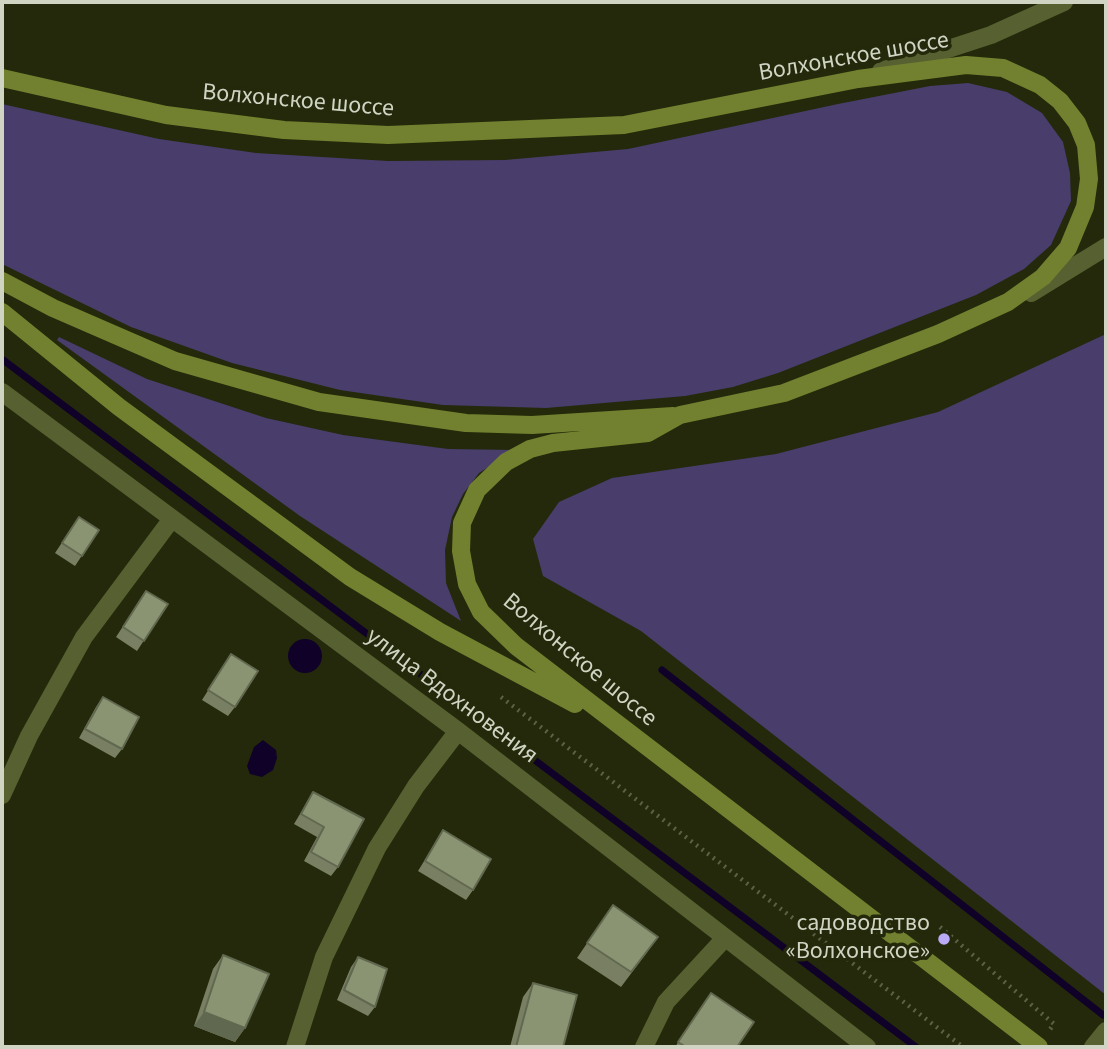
<!DOCTYPE html>
<meta charset="utf-8">
<style>
body{margin:0}
#map{position:relative;width:1108px;height:1049px;overflow:hidden;background:#23290a;font-family:"Source Sans 3",sans-serif}
canvas{display:block}
.frame{position:absolute;inset:0;border:4px solid #cfd4c3;pointer-events:none}
</style>
<div id="map">
<canvas width="1108" height="1049"></canvas>
<div class="frame"></div>
</div>
<script>
const ctx = document.querySelector('canvas').getContext('2d');
ctx.lineJoin = 'round';
function fillPath(path, color) { ctx.fillStyle = color; ctx.fill(path, 'evenodd'); }
const poly = rows => new Path2D(rows.map(r => 'M' + r).join(''));
function trace(path, color, width, dash) { ctx.strokeStyle = color; ctx.lineWidth = width; ctx.lineCap = dash ? 'butt' : 'round'; ctx.setLineDash(dash || []); ctx.stroke(path); }
function label(font, color, halo, rows, align = 'center') {
  ctx.font = font + ' "Source Sans 3",sans-serif'; ctx.lineWidth = 7; ctx.setLineDash([]); ctx.textBaseline = 'middle'; ctx.strokeStyle = halo; ctx.fillStyle = color; for (const [text, x, y, turn = 0] of rows) {
    ctx.save(); ctx.translate(x, y); ctx.rotate((+turn || 0) * Math.PI / 180); ctx.textAlign = isNaN(turn) ? turn : align; if (halo) ctx.strokeText(text, 0, 0); ctx.fillText(text, 0, 0); ctx.restore();
  }
}
fillPath(poly([
 [968,83,1007,92,1042,113,1063,142,1070,173,1071,201,1051,245,1024,269,976,295,778,373,733,387,685,396,546,408,443,405,340,390,232,363,131,327,2,264,2,104,159,139,256,153,388,161,505,160,628,149,838,104,930,86],
 [1106,334,1106,995,641,631,543,576,533,539,559,502,612,478,776,454,938,412],
 [59,337,147,379,266,418,343,435,448,449,515,450,479,473,463,494,452,517,445,550,446,583,461,621,300,516,57,340]
]), '#493d6c');
fillPath(poly([
 '288 656a17 17 0 1 1 34 0a17 17 0 1 1-34 0Z',
 [263,740,276,750,277,758,273,770,262,777,250,774,247,766,254,747]
]), '#100129');
trace(poly([
 [2,359,916,1047],
 [662,670,1103,1015]
]), '#100129', 7);
trace(poly([
 [501,697,963,1047],
 [940,927,1054,1024,1048,1032]
]), '#5b6146', 4.5, [2, 5]);
trace(poly([
 [2,392,458,731,867,1047],
 [2,795,29,736,84,637,171,520],
 [295,1047,324,957,377,848,416,786,458,731],
 [644,1047,666,1002,725,938],
 [1093,1047,1106,1031]
]), '#566030', 18);
trace(poly([
 [881,71,991,35,1064,2],
 [1031,293,1106,247]
]), '#566030', 18);
trace(poly([
 [2,78,166,115,284,130,388,135,624,125,858,79,966,65,1003,68,1040,85,1060,101,1077,123,1086,145,1089,179,1085,207,1068,248,1043,277,1008,302,938,334,784,393,680,415,648,433,553,443,530,449,506,462,477,490,462,523,461,551,467,584,481,612,516,646,1039,1047],
 [2,281,53,308,175,361,319,402,466,423,532,425,673,416],
 [2,312,119,407,350,577,440,632,575,704]
]), '#71812f', 18);
fillPath(poly([
 [79,517,99,530,75,566,55,553],
 [146,591,168,604,137,651,116,637],
 [231,654,235,707,228,716,202,700],
 [103,697,122,749,115,758,79,738,96,707],
 [313,792,338,867,331,876,304,861,317,837,294,824],
 [443,830,473,890,466,900,418,871],
 [613,905,648,951,621,987,577,958],
 [223,955,245,1028,235,1042,194,1026,213,969],
 [358,957,375,1007,368,1016,337,1000,351,967],
 [533,983,563,1047,510,1047,523,997],
 [711,993,737,1047,675,1047]
]), '#787f62');
fillPath(poly([
 [204,1012,245,1028,235,1042,194,1026]
]), '#616850');
const building = poly([
 [79,517,99,530,82,556,62,543,79,517],
 [146,591,168,604,144,641,123,627,146,591],
 [231,654,258,671,235,707,208,690,231,654],
 [103,697,139,717,122,749,85,729,103,697],
 [313,792,364,819,338,867,311,852,324,827,301,814,313,792],
 [443,830,491,859,473,890,425,861,443,830],
 [613,905,658,937,631,972,587,943,613,905],
 [223,955,269,974,245,1028,204,1012,223,955],
 [358,957,387,969,375,1007,344,990,358,957],
 [533,983,577,995,563,1047,516,1047,533,983],
 [711,993,754,1022,737,1047,686,1047,678,1042,711,993]
]);
fillPath(building, '#8b9472');
trace(building, '#616850', 2);
for (const [x, y, r, color] of [
 [944,939,7,"#bbaaf6"]
]) { const dot = new Path2D(); dot.arc(x, y, r, 0, 2 * Math.PI); ctx.fillStyle = color; ctx.fill(dot); trace(dot, '#23290a', 2.5); }
label('24px', '#cfd4c3', '#23290a', [
 ["Волхонское шоссе",854,58,-10],
 ["Волхонское шоссе",298,102,5],
 ["Волхонское шоссе",579,661,40],
 ["улица Вдохновения",451,697,37]
]);
label('24px', '#cfd4c3', '#23290a', [
 ["садоводство",930,925],
 ["«Волхонское»",930,953]
], 'right');
</script>
